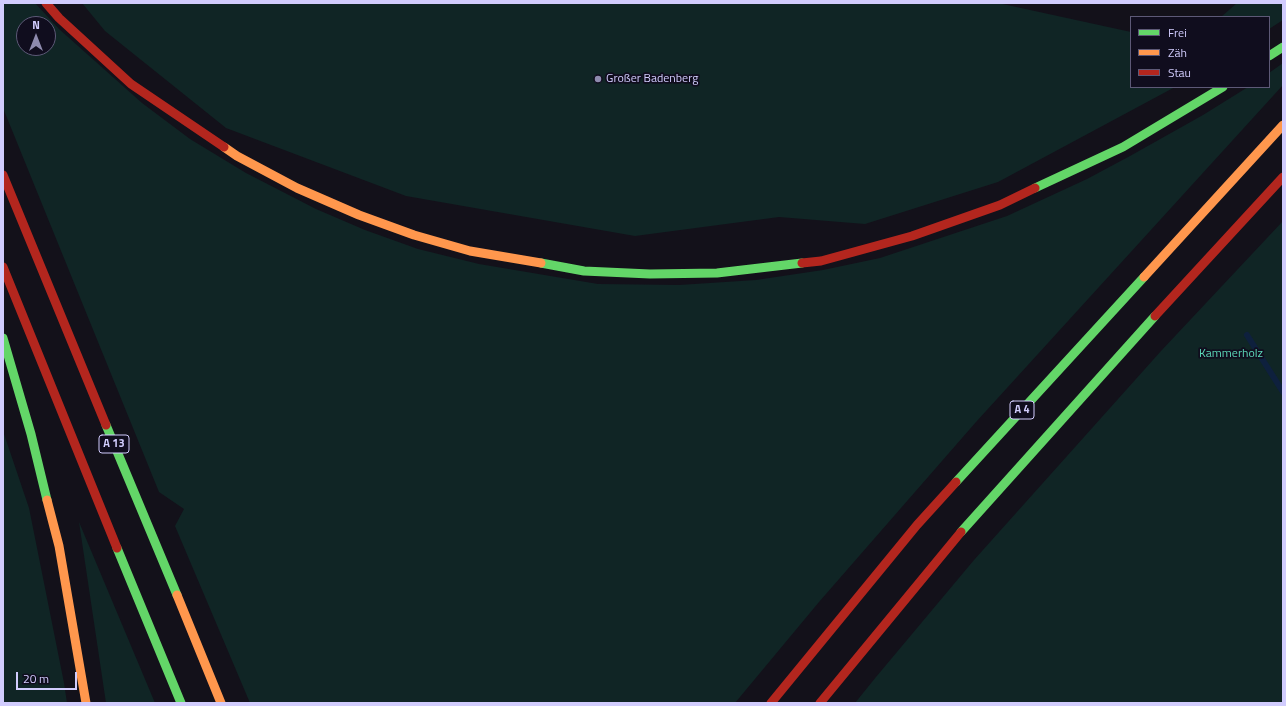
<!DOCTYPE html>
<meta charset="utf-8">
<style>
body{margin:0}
#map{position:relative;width:1286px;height:706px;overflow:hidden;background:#13111a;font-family:"Titillium Web",sans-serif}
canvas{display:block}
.frame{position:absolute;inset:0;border:4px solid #d1ccfd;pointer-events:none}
.legend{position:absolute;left:1130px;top:16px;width:140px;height:72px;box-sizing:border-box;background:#100d1e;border:1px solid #5d5977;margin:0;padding:5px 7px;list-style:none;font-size:12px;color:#d1ccfd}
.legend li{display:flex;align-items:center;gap:8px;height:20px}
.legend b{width:20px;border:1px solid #5d5977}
.north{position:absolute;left:16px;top:16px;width:40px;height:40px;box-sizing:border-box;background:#100d1e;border:1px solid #5d5977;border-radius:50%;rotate:0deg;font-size:11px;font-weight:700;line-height:16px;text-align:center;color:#d1ccfd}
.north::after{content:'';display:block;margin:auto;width:14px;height:18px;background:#8e8bae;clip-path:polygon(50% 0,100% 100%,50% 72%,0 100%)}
.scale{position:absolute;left:16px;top:672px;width:61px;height:18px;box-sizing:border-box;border:2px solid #d1ccfd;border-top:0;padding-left:5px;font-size:12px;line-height:14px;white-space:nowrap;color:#d1ccfd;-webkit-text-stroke:3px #100d1e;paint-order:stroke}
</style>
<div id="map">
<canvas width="1286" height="706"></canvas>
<div class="frame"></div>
<ul class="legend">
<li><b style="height:5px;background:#63d668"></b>Frei</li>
<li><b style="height:5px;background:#ff974d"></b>Zäh</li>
<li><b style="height:5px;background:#b3261e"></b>Stau</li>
</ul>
<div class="north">N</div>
<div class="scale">20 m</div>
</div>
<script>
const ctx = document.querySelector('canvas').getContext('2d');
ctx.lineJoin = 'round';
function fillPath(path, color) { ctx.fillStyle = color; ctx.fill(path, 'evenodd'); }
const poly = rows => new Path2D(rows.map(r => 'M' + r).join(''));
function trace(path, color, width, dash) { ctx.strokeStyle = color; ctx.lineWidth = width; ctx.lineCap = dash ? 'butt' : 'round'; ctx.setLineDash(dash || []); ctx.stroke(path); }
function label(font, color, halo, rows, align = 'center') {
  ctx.font = font + ' "Titillium Web",sans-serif'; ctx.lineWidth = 3.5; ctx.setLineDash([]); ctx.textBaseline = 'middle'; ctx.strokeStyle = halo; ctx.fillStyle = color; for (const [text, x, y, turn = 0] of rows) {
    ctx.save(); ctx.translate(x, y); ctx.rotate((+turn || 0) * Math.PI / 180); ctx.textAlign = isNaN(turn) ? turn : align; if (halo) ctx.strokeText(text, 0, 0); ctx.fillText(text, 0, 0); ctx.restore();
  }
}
fillPath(poly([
 [3,3,35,3,59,29,142,103,190,139,246,173,316,209,365,230,418,249,479,264,598,284,679,285,756,280,823,270,880,258,1007,216,1087,179,1130,156,1203,115,1248,87,1269,87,1269,73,1283,63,1283,85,976,422,819,602,735,703,250,703,175,526,184,509,159,492,3,108],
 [24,24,48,24,48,48,24,48],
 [82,3,998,3,1131,32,1131,87,1175,87,998,182,865,224,779,217,635,236,406,196,226,128,105,31],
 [1237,3,1283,3,1283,20,1269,29,1269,17,1221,17],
 [1283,221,1283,703,855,703,876,677,974,560,1161,351],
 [3,431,29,508,64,683,67,703,3,703],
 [79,522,155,703,106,703]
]), '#102525');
trace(poly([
 [1247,335,1283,392]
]), '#0e203d', 6);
trace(poly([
 [1269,56,1283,47],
 [1035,188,1123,147,1223,87],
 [541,263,584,271,650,274,717,273,802,263],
 [3,338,31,434,47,500],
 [106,425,177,595],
 [956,482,1144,277],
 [961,532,1155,316],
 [117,548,181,703]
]), '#63d668', 9);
trace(poly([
 [224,147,237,156,297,188,359,215,414,235,470,251,541,263],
 [1144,277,1283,125],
 [47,500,59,546,86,703],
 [177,595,221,703]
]), '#ff974d', 9);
trace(poly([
 [46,3,59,18,131,84,224,147],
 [3,175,106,425],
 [802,263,821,261,912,236,1000,205,1035,188],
 [3,267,117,548],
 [1155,316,1283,177],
 [771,703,917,525,956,482],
 [820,703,961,532]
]), '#b3261e', 9);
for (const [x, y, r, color] of [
 [598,79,4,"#8e8bae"]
]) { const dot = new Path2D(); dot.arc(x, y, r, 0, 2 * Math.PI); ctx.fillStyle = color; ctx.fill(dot); trace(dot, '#100d1e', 1.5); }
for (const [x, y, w] of [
 [1022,410,24],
 [114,444,30]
]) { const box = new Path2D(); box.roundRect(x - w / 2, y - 9, w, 18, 3); ctx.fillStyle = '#100d1e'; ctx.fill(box); trace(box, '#d1ccfd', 1); }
label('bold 11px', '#d1ccfd', null, [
 ["A 4",1022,410],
 ["A 13",114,444]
]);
label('12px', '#d1ccfd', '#100d1e', [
 ["Großer Badenberg",606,79]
], 'left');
label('12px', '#5cd9b9', '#100d1e', [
 ["Kammerholz",1231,354]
]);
</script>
